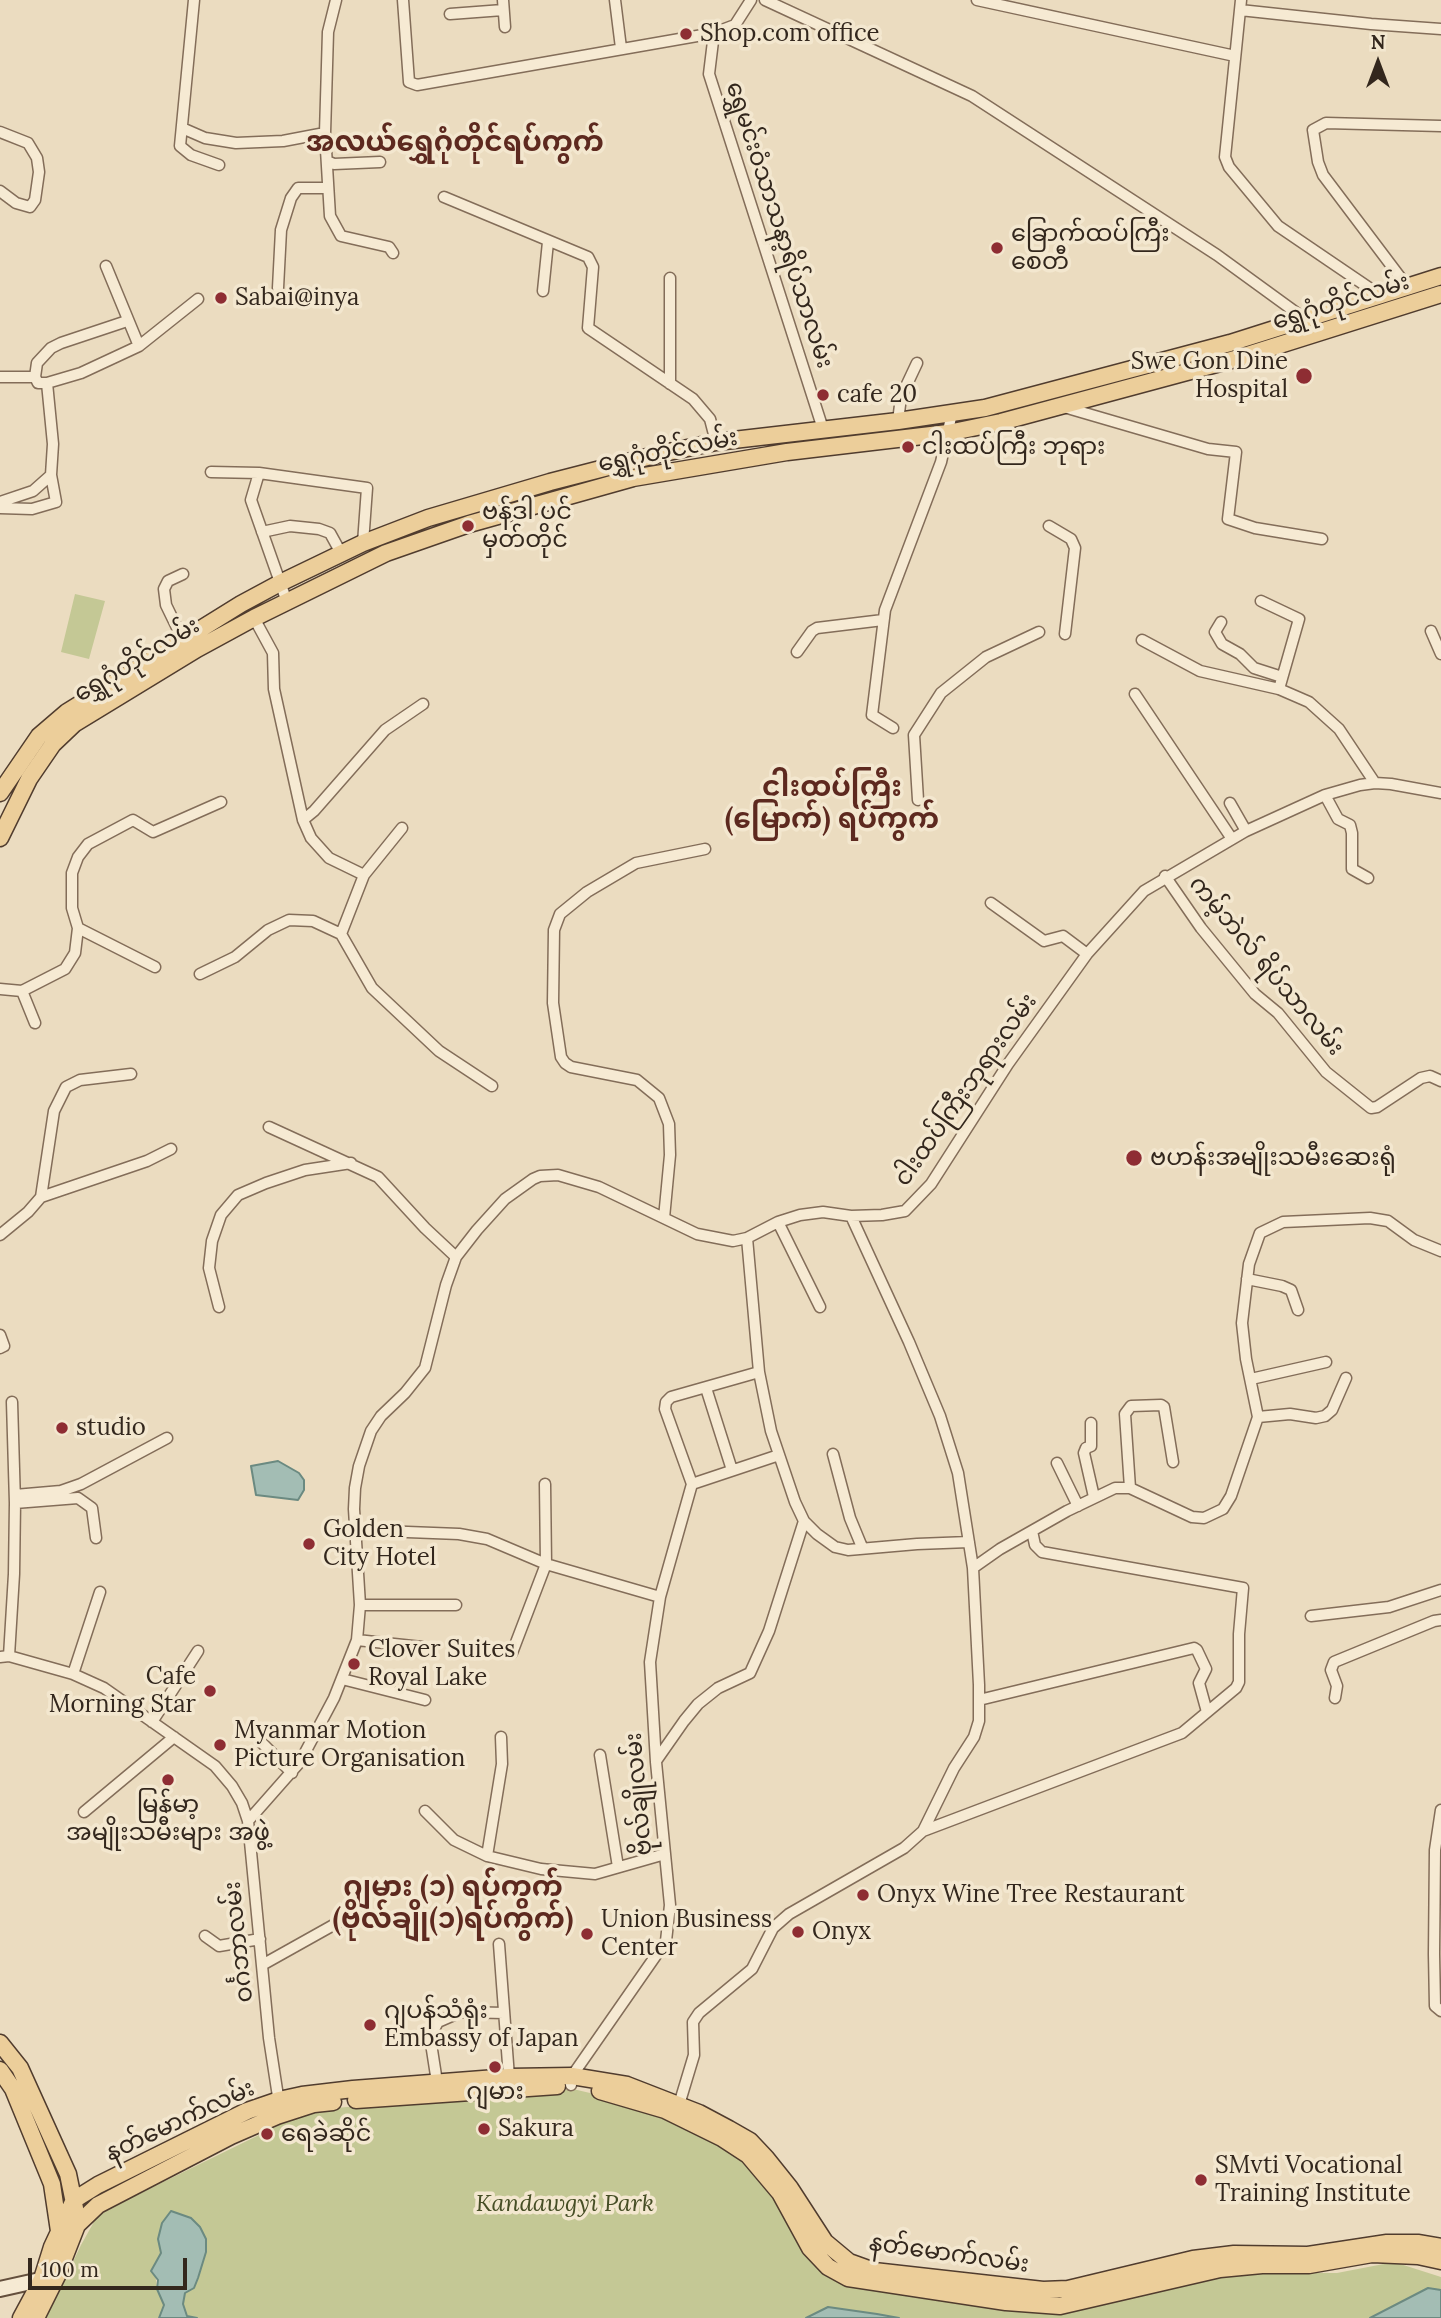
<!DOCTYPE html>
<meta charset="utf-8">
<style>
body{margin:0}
#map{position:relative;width:1441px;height:2318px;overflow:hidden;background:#ebdcc0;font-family:Lora,serif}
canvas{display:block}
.north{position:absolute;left:1343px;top:28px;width:70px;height:70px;-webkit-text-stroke:5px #f3e7cf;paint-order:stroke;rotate:0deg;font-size:19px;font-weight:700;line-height:28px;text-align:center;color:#33271d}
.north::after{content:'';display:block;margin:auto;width:24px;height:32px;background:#33271d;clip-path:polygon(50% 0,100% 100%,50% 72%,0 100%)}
.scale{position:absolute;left:28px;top:2258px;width:159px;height:32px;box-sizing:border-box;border:4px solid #33271d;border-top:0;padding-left:9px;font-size:21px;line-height:24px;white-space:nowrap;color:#33271d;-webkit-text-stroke:5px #f3e7cf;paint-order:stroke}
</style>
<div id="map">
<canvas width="1441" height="2318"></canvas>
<div class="north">N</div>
<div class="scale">100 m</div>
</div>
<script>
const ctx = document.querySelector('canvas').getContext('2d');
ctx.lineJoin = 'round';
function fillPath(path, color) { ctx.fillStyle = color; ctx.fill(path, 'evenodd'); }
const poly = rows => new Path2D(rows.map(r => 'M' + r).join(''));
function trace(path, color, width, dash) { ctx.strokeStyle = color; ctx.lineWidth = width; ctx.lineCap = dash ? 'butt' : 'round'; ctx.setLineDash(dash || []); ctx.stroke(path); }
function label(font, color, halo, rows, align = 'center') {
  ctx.font = font + ' Lora,"Noto Sans Myanmar",serif'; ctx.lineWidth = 7; ctx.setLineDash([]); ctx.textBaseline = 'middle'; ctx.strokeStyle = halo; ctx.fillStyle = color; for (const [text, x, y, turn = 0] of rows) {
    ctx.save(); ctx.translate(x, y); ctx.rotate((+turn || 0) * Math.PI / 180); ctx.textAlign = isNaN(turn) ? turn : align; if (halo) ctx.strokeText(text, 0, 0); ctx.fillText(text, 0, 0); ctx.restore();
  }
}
fillPath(poly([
 [75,594,105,601,89,659,61,652],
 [573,2089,641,2105,742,2155,775,2194,799,2245,837,2281,939,2301,1050,2314,1244,2273,1337,2273,1394,2262,1441,2277,1441,2290,1428,2288,1370,2318,899,2318,828,2307,806,2318,197,2318,187,2316,183,2304,185,2293,194,2288,206,2252,158,2239,161,2253,154,2264,157,2289,164,2305,159,2318,46,2318,81,2245,95,2220,106,2210,310,2110]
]), '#c4c895');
const water = poly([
 [278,1461,299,1473,304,1480,304,1490,298,1500,256,1495,251,1466,278,1461],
 [171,2211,191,2218,200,2227,206,2239,206,2252,198,2278,194,2288,185,2293,183,2304,187,2316,197,2318,159,2318,164,2305,157,2289,158,2280,151,2271,161,2253,158,2239,162,2223,171,2211],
 [1428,2288,1441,2290,1441,2318,1370,2318,1428,2288],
 [828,2307,877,2314,899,2318,806,2318,828,2307]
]);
fillPath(water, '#a3bdb4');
trace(water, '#6b8a81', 2);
const street = poly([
 [194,0,180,146,191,155,219,165],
 [336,0,328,32,325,133,330,216,341,236,389,247,393,253],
 [403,0,409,82,417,85,714,33,735,25,751,0],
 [503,0,505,27],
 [615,0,621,48],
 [765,0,972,96,1217,255,1305,319],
 [977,0,1235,56],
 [1241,0,1225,157,1229,167,1278,226,1381,296],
 [1240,10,1371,24,1441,29],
 [450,14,503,10],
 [714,33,709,74,823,429],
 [182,128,205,138,236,143,283,141,325,133],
 [0,132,28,143,37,158,39,172,35,200,30,207,16,203,0,191],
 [327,161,334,164,380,162],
 [444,197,588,257,593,267,588,328,693,399,710,419,716,442],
 [106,266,139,346],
 [670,278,670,384],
 [278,288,281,230,291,198,298,188,327,188],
 [1409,289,1323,175,1318,162,1313,130,1326,123,1441,126],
 [543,291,548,242],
 [127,321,61,343,51,348,37,363,35,377,38,383,47,383,81,373,139,346,198,299],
 [0,377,35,377],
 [1064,407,1208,449,1236,452,1228,519,1255,528,1322,539],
 [898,421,901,397,917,363],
 [211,472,259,473,367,488,363,543],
 [259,473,251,500,287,602],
 [0,502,33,491,51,475],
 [0,508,32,509,56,502,51,475,53,444,47,383],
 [1049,526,1071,539,1075,548,1065,634],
 [262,532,290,526,319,529,330,533,341,553],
 [1261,601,1299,619,1279,689],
 [254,618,273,653,274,689,303,820,311,838,329,858,364,875],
 [1221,622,1215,632,1222,644,1240,654,1254,668,1282,677],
 [1431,631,1441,654],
 [183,640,166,605,164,589,168,581,183,574],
 [1142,640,1200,671,1279,689,1309,702,1339,729,1375,783],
 [797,652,812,631,817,628,883,620],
 [1135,694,1232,839],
 [893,728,872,715,885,610,941,462,952,413],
 [1325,795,1338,819,1350,825,1352,833,1352,869,1368,878],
 [918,800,914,735,941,693,986,657,1039,632],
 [1230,803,1246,831],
 [303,820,314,811,385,730,423,704],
 [1165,876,1201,928,1255,994,1278,1013,1326,1072,1371,1108,1377,1107,1421,1078,1430,1076,1441,1081],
 [991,903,1044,941,1063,936,1087,954],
 [341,934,372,988,439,1051,492,1086],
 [155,967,78,928,72,908,72,873,78,857,88,844,133,820,153,832,221,802],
 [200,974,235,957,268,930,289,920,313,921,341,934,364,875,402,828],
 [0,989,22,991,65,969,75,953,78,928],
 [22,991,35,1023],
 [269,1127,378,1177,425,1228,456,1257],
 [41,1197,54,1111,66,1087,80,1080,131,1074],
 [664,1218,670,1155,669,1124,659,1098,637,1080,571,1067,565,1063,561,1057,553,1003,554,930,560,914,587,892,636,863,705,849],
 [778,1222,820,1307],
 [0,1235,28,1212,41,1197,147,1161,171,1149],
 [747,1238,759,1372,771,1431,795,1502,804,1521,817,1534,835,1547,848,1550,917,1544,969,1542],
 [1247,1279,1282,1286,1291,1290,1298,1310],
 [219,1307,209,1268,212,1241,221,1215,238,1195,266,1183,305,1170,351,1163],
 [0,1335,4,1346,0,1348],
 [1251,1379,1326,1362],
 [706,1388,732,1470],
 [1258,1417,1290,1414,1316,1418,1325,1416,1332,1410,1346,1378],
 [1091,1423,1091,1446,1086,1448,1084,1453,1094,1497],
 [833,1454,850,1518,862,1547],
 [1057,1463,1078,1506],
 [692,1484,665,1409,666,1402,671,1397,759,1372],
 [692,1484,779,1455],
 [1130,1488,1125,1414,1131,1406,1161,1405,1164,1407,1173,1462],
 [15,1495,61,1491,81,1484,167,1438],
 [15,1503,78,1498,92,1508,96,1538],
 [356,1530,459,1534,487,1539,546,1564,660,1597],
 [973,1568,1000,1549,1067,1511,1115,1488,1130,1488,1192,1517,1204,1518,1223,1509,1231,1496,1258,1417,1246,1359,1242,1323,1249,1264,1260,1233,1283,1222,1370,1218,1388,1221,1414,1240,1441,1251],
 [360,1605,456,1605],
 [1311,1616,1389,1607,1441,1590],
 [357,1640,422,1647],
 [512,1653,546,1564,545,1484],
 [9,1656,14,1574,15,1503,12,1402],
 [0,1657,9,1656,73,1674,104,1688,215,1766,232,1786,242,1803,248,1821,269,2038,279,2103],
 [73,1674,100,1592],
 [342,1679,425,1700],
 [1335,1698,1337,1686,1331,1670,1334,1662,1434,1621,1441,1620],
 [979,1700,1194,1648,1197,1650,1206,1669,1199,1683,1207,1712],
 [152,1722,198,1651],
 [261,1742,292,1773],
 [600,1755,618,1867],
 [656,1761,684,1721,698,1704,718,1688,750,1673,769,1631,804,1521],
 [1441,1810,1435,1850,1434,1954,1435,2006,1441,2011],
 [425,1811,454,1840,487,1856,541,1869,595,1874,665,1854],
 [84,1812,174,1737],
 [248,1821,300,1762,334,1698,357,1640,360,1605,354,1509,355,1488,359,1466,371,1431,381,1416,405,1393,425,1368,446,1285,456,1257,477,1230,505,1199,533,1179,540,1176,558,1175,599,1187,697,1234,733,1241,747,1238,778,1222,800,1215,823,1212,851,1216,882,1215,905,1211,931,1184,1008,1064,1087,954,1144,891,1246,831,1325,795,1360,785,1375,783,1391,784,1441,793],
 [923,1831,1182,1733,1236,1688,1239,1682,1239,1634,1243,1588,1042,1552,1035,1545,1032,1531],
 [487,1856,502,1764,501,1737],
 [205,1936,219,1946,260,1939],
 [499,1944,509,2077],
 [262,1965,346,1918],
 [437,2082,430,2037,438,2022,461,2012,504,2013],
 [571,2085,572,2076,666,1941,670,1905,656,1762,650,1662,660,1597,692,1484],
 [678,2108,694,2055,693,2022,699,2013,752,1969,773,1928,789,1914,904,1848,923,1831,954,1768,974,1737,979,1721,979,1685,973,1568,958,1473,940,1416,909,1342,851,1216]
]);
const secondary = poly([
 [0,2289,49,2278]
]);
const primary = poly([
 [0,793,39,736,67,712,241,604,280,583,363,543,428,518,550,482,659,454,716,442,898,421,985,408,1230,343,1441,276],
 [0,838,29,779,53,744,74,724,197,649,254,618,386,553,469,524,633,478,787,452,948,433,1001,422,1235,359,1441,294],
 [0,2043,20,2068,68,2174,75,2208],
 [0,2070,13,2089,52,2184,59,2231],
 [600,2091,665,2110,722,2138,748,2155,780,2193,810,2248,828,2267,848,2278,1006,2302,1060,2306,1220,2269,1262,2265,1309,2265,1372,2254,1418,2256,1441,2261],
 [356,2100,557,2086],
 [21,2318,42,2279,52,2247,74,2200,98,2185,247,2111,279,2100,302,2095,353,2089,509,2077,572,2076,627,2085,699,2113,729,2129,750,2141,766,2158,790,2188,825,2242,849,2262,874,2271,1043,2290,1068,2289,1193,2259,1234,2254,1308,2255,1387,2243,1419,2243,1441,2247],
 [36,2318,57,2276,77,2225,98,2205,231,2136,277,2116,314,2104,333,2102]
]);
trace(street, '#836d59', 13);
trace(secondary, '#644f3d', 18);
trace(primary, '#503c2e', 19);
trace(street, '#f6ead3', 10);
trace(secondary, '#f6ead3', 14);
trace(primary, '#ecce9a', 16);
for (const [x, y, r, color] of [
 [686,34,7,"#8e2d33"],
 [997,248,7,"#8e2d33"],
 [221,298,7,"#8e2d33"],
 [1304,376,9,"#8e2d33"],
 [823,395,7,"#8e2d33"],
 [908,447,7,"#8e2d33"],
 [468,526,7,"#8e2d33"],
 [1134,1158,9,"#8e2d33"],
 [62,1428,7,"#8e2d33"],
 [309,1544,7,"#8e2d33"],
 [354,1664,7,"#8e2d33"],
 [210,1691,7,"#8e2d33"],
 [220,1745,7,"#8e2d33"],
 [168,1780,7,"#8e2d33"],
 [863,1895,7,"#8e2d33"],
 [798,1932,7,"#8e2d33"],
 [587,1934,7,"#8e2d33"],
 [370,2025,7,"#8e2d33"],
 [495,2067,7,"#8e2d33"],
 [484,2129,7,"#8e2d33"],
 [267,2134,7,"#8e2d33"],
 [1201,2180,7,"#8e2d33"]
]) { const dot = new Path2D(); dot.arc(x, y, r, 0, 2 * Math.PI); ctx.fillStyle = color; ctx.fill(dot); trace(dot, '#f3e7cf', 2.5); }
label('24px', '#33271d', '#f3e7cf', [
 ["Shop.com office",700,34],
 ["ခြောက်ထပ်ကြီး",1011,234],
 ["စေတီ",1011,262],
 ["Sabai@inya",235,298],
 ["Swe Gon Dine",1288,362,"right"],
 ["Hospital",1288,390,"right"],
 ["cafe 20",837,395],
 ["ငါးထပ်ကြီး ဘုရား",922,447],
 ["ဗန်ဒါ ပင်",482,512],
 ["မှတ်တိုင်",482,540],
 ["ဗဟန်းအမျိုးသမီးဆေးရုံ",1150,1158],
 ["studio",76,1428],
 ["Golden",323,1530],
 ["City Hotel",323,1558],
 ["Clover Suites",368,1650],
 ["Royal Lake",368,1678],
 ["Cafe",196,1677,"right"],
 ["Morning Star",196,1705,"right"],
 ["Myanmar Motion",234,1731],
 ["Picture Organisation",234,1759],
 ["မြန်မာ့",168,1805,"center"],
 ["အမျိုးသမီးများ အဖွဲ့",168,1833,"center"],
 ["Onyx Wine Tree Restaurant",877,1895],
 ["Union Business",601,1920],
 ["Center",601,1948],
 ["Onyx",812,1932],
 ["ဂျပန်သံရုံး",384,2011],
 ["Embassy of Japan",384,2039],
 ["ဂျမား",495,2092,"center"],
 ["Sakura",498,2129],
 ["ရေခဲဆိုင်",281,2134],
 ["SMvti Vocational",1215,2166],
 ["Training Institute",1215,2194]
], 'left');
label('24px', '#33271d', '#f3e7cf', [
 ["ရွှေမင်းဝံသာသနာ့ရိပ်သာလမ်း",779,225,72],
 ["ရွှေဂုံတိုင်လမ်း",1341,302,-17],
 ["ရွှေဂုံတိုင်လမ်း",668,451,-11],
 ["ရွှေဂုံတိုင်လမ်း",137,660,-31],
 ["ကမ့်ဘဲလ် ရိပ်သာလမ်း",1266,966,50],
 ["ငါးထပ်ကြီးဘုရားလမ်း",966,1090,-55],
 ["ဗိုလ်ချိုလမ်း",639,1794,-95],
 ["ဝင်္ဂဘာလမ်း",239,1942,-96],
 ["နတ်မောက်လမ်း",180,2121,-25],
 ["နတ်မောက်လမ်း",949,2254,8]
]);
label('italic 24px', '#464e25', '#f3e7cf', [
 ["Kandawgyi Park",565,2204]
]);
label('bold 28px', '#5d291f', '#f3e7cf', [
 ["အလယ်ရွှေဂုံတိုင်ရပ်ကွက်",455,143],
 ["ငါးထပ်ကြီး",832,788],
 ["(မြောက်) ရပ်ကွက်",832,820],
 ["ဂျမား (၁) ရပ်ကွက်",453,1888],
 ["(ဗိုလ်ချို(၁)ရပ်ကွက်)",453,1920]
]);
</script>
